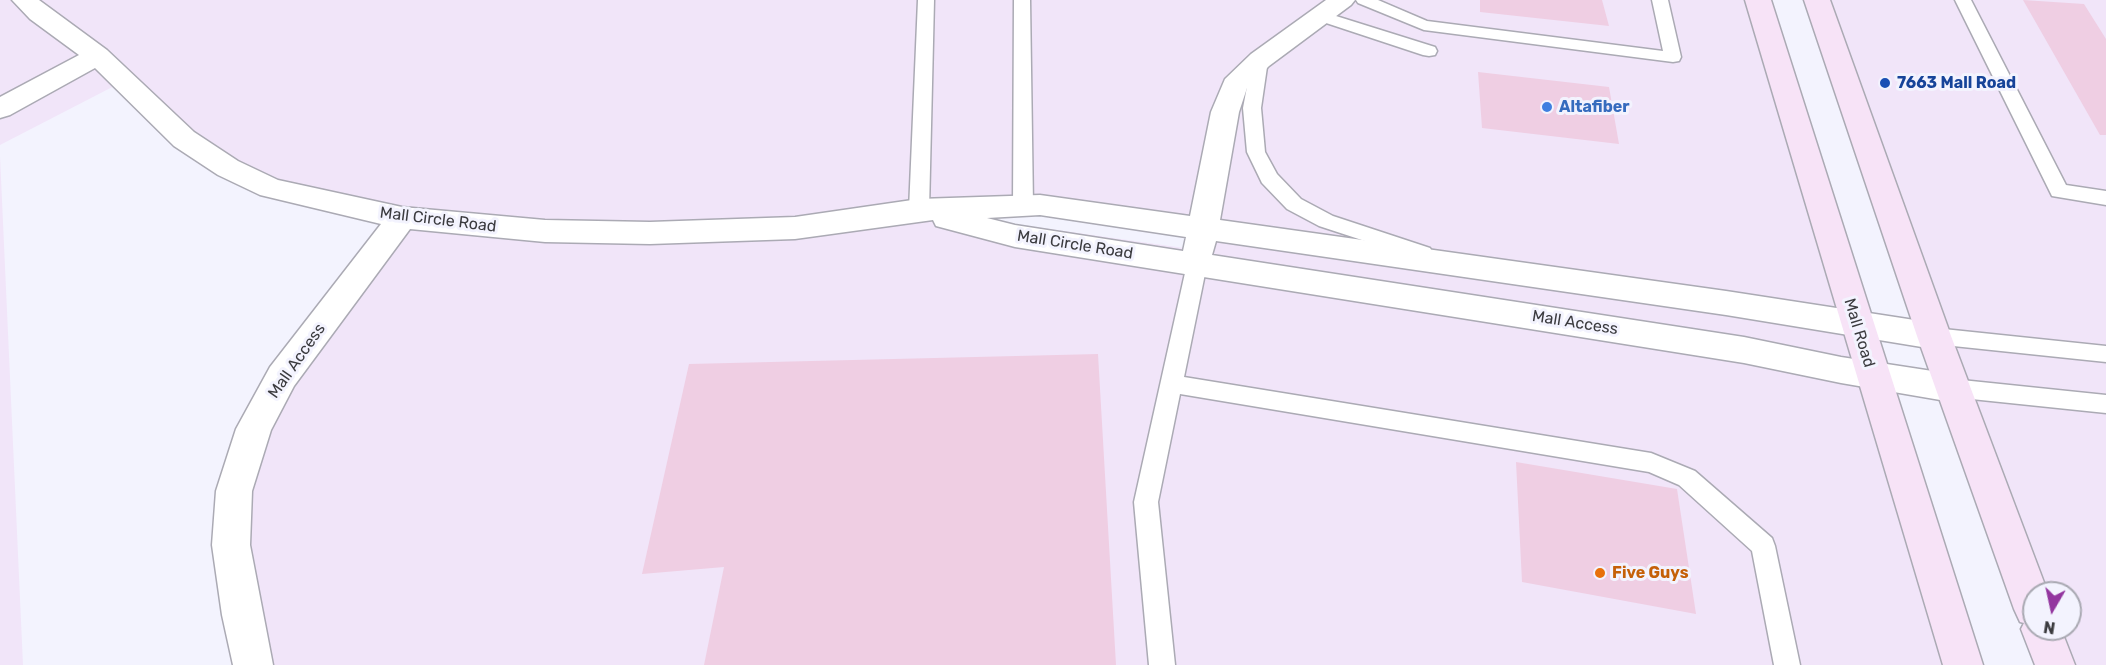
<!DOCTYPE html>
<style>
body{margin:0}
#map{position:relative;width:2106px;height:665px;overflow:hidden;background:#f3f3fe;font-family:Rubik,sans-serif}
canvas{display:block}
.north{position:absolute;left:2022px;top:581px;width:60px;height:60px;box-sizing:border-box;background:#f3f3fe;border:2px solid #a9a9b2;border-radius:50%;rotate:189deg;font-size:16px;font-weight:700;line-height:24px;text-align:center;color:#3b3b3f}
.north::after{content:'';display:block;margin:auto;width:21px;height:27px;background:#93369f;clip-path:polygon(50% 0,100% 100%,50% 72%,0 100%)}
</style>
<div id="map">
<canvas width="2106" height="665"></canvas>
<div class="north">N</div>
</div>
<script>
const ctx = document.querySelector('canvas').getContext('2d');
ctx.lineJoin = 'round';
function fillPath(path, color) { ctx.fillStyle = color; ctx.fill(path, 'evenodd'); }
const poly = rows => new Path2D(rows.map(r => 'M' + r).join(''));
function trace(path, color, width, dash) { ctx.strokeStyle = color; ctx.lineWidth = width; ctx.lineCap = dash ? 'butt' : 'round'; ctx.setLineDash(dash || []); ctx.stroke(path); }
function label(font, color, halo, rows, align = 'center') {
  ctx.font = font + ' Rubik,sans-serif'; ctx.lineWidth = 6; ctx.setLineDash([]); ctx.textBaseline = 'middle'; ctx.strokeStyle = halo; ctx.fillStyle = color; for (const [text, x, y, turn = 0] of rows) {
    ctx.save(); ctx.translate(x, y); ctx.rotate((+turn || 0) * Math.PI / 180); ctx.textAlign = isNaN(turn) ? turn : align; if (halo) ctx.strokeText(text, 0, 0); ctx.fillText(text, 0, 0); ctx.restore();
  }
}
fillPath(poly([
 [0,0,1758,0,1963,665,253,665,242,615,254,429,402,218,270,188,124,81,0,145],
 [1040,205,1203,229,1198,250,923,211],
 [1817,0,2106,0,2106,665,2055,665,2041,629,2070,629,2070,593,2034,593],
 [0,156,23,665,0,665]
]), '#f1e5f9');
fillPath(poly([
 [1480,0,1602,0,1609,26,1480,12],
 [2023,0,2084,4,2106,39,2106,135,2100,135],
 [1478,72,1609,87,1619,144,1482,128],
 [1098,354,1116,665,704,665,724,567,642,574,689,364],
 [1516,462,1677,489,1696,614,1522,582]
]), '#efcee3');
const lane = poly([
 [918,0,934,0,929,210,926,215,919,217,912,215,909,210,918,0],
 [1014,0,1030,0,1033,206,1030,211,1023,213,1016,211,1013,206,1014,0],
 [1356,0,1378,0,1427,21,1663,51,1652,0,1668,0,1681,57,1679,61,1673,62,1424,30,1358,3,1356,0],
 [1955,0,1971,0,2066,185,2106,191,2106,205,2052,196,1955,0],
 [1320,11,1435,47,1437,51,1435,55,1429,56,1423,55,1314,19,1312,16,1314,13,1320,11],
 [1260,55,1266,56,1268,60,1261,108,1265,152,1277,174,1301,199,1333,216,1430,248,1433,253,1430,258,1423,260,1319,226,1287,209,1262,183,1247,152,1243,108,1252,60,1254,56,1260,55],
 [1197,257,1204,259,1207,264,1184,377,1651,453,1695,471,1772,538,1775,546,1800,665,1774,665,1752,551,1679,485,1649,472,1180,394,1158,502,1175,665,1149,665,1134,502,1187,264,1190,259,1197,257],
 [1934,328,2106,346,2106,362,1934,344,1927,342,1923,336,1927,330,1934,328],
 [1952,379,2106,395,2106,413,1952,397,1944,394,1941,388,1944,382,1952,379]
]);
const street = poly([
 [12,0,39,0,107,50,194,132,238,161,278,180,402,207,545,220,650,222,795,217,919,199,1040,195,1190,216,1211,112,1225,79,1251,54,1326,0,1355,0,1351,5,1269,66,1247,88,1239,112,1220,220,1726,291,1934,323,1946,327,1951,336,1946,345,1934,349,1726,315,1216,241,1212,255,1744,337,1841,357,1952,374,1964,378,1969,388,1964,398,1952,402,1841,383,1744,363,1015,247,936,226,933,220,795,239,650,244,545,242,410,229,294,386,271,430,252,491,250,545,273,665,233,665,222,615,212,545,216,491,236,429,270,367,381,224,260,195,218,175,174,146,95,68,10,115,0,118,0,97,79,55,30,19,12,0],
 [1040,215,1186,237,1183,251,1015,225,987,218,1040,215]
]);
const secondary = poly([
 [1745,0,1771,0,1983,665,1943,665,1745,0],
 [1804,0,1830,0,1951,336,2048,593,2034,593,2034,629,2061,629,2075,665,2035,665,2021,629,2024,623,2020,622,2014,609,1917,336,1804,0]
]);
trace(lane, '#abaab4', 3);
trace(street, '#abaab4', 3);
trace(secondary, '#abaab4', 3);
fillPath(lane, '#fff');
fillPath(street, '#fff');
fillPath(secondary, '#f7e3f7');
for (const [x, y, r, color] of [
 [1885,83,6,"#1a4fb4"],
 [1547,107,6,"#3f7fe0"],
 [1600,573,6,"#e8710a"]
]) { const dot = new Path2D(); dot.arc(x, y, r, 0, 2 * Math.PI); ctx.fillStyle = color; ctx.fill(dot); trace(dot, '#f3f3fe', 2); }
label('bold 16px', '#164399', '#f3f3fe', [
 ["7663 Mall Road",1897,83]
], 'left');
label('bold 16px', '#366cbe', '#f3f3fe', [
 ["Altafiber",1559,107]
], 'left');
label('16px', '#3b3b3f', '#f3f3fe', [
 ["Mall Circle Road",438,220,7],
 ["Mall Circle Road",1075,245,9],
 ["Mall Access",1575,323,9],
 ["Mall Road",1859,333,73],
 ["Mall Access",297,361,-55]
]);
label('bold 16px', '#c56008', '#f3f3fe', [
 ["Five Guys",1612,573]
], 'left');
</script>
